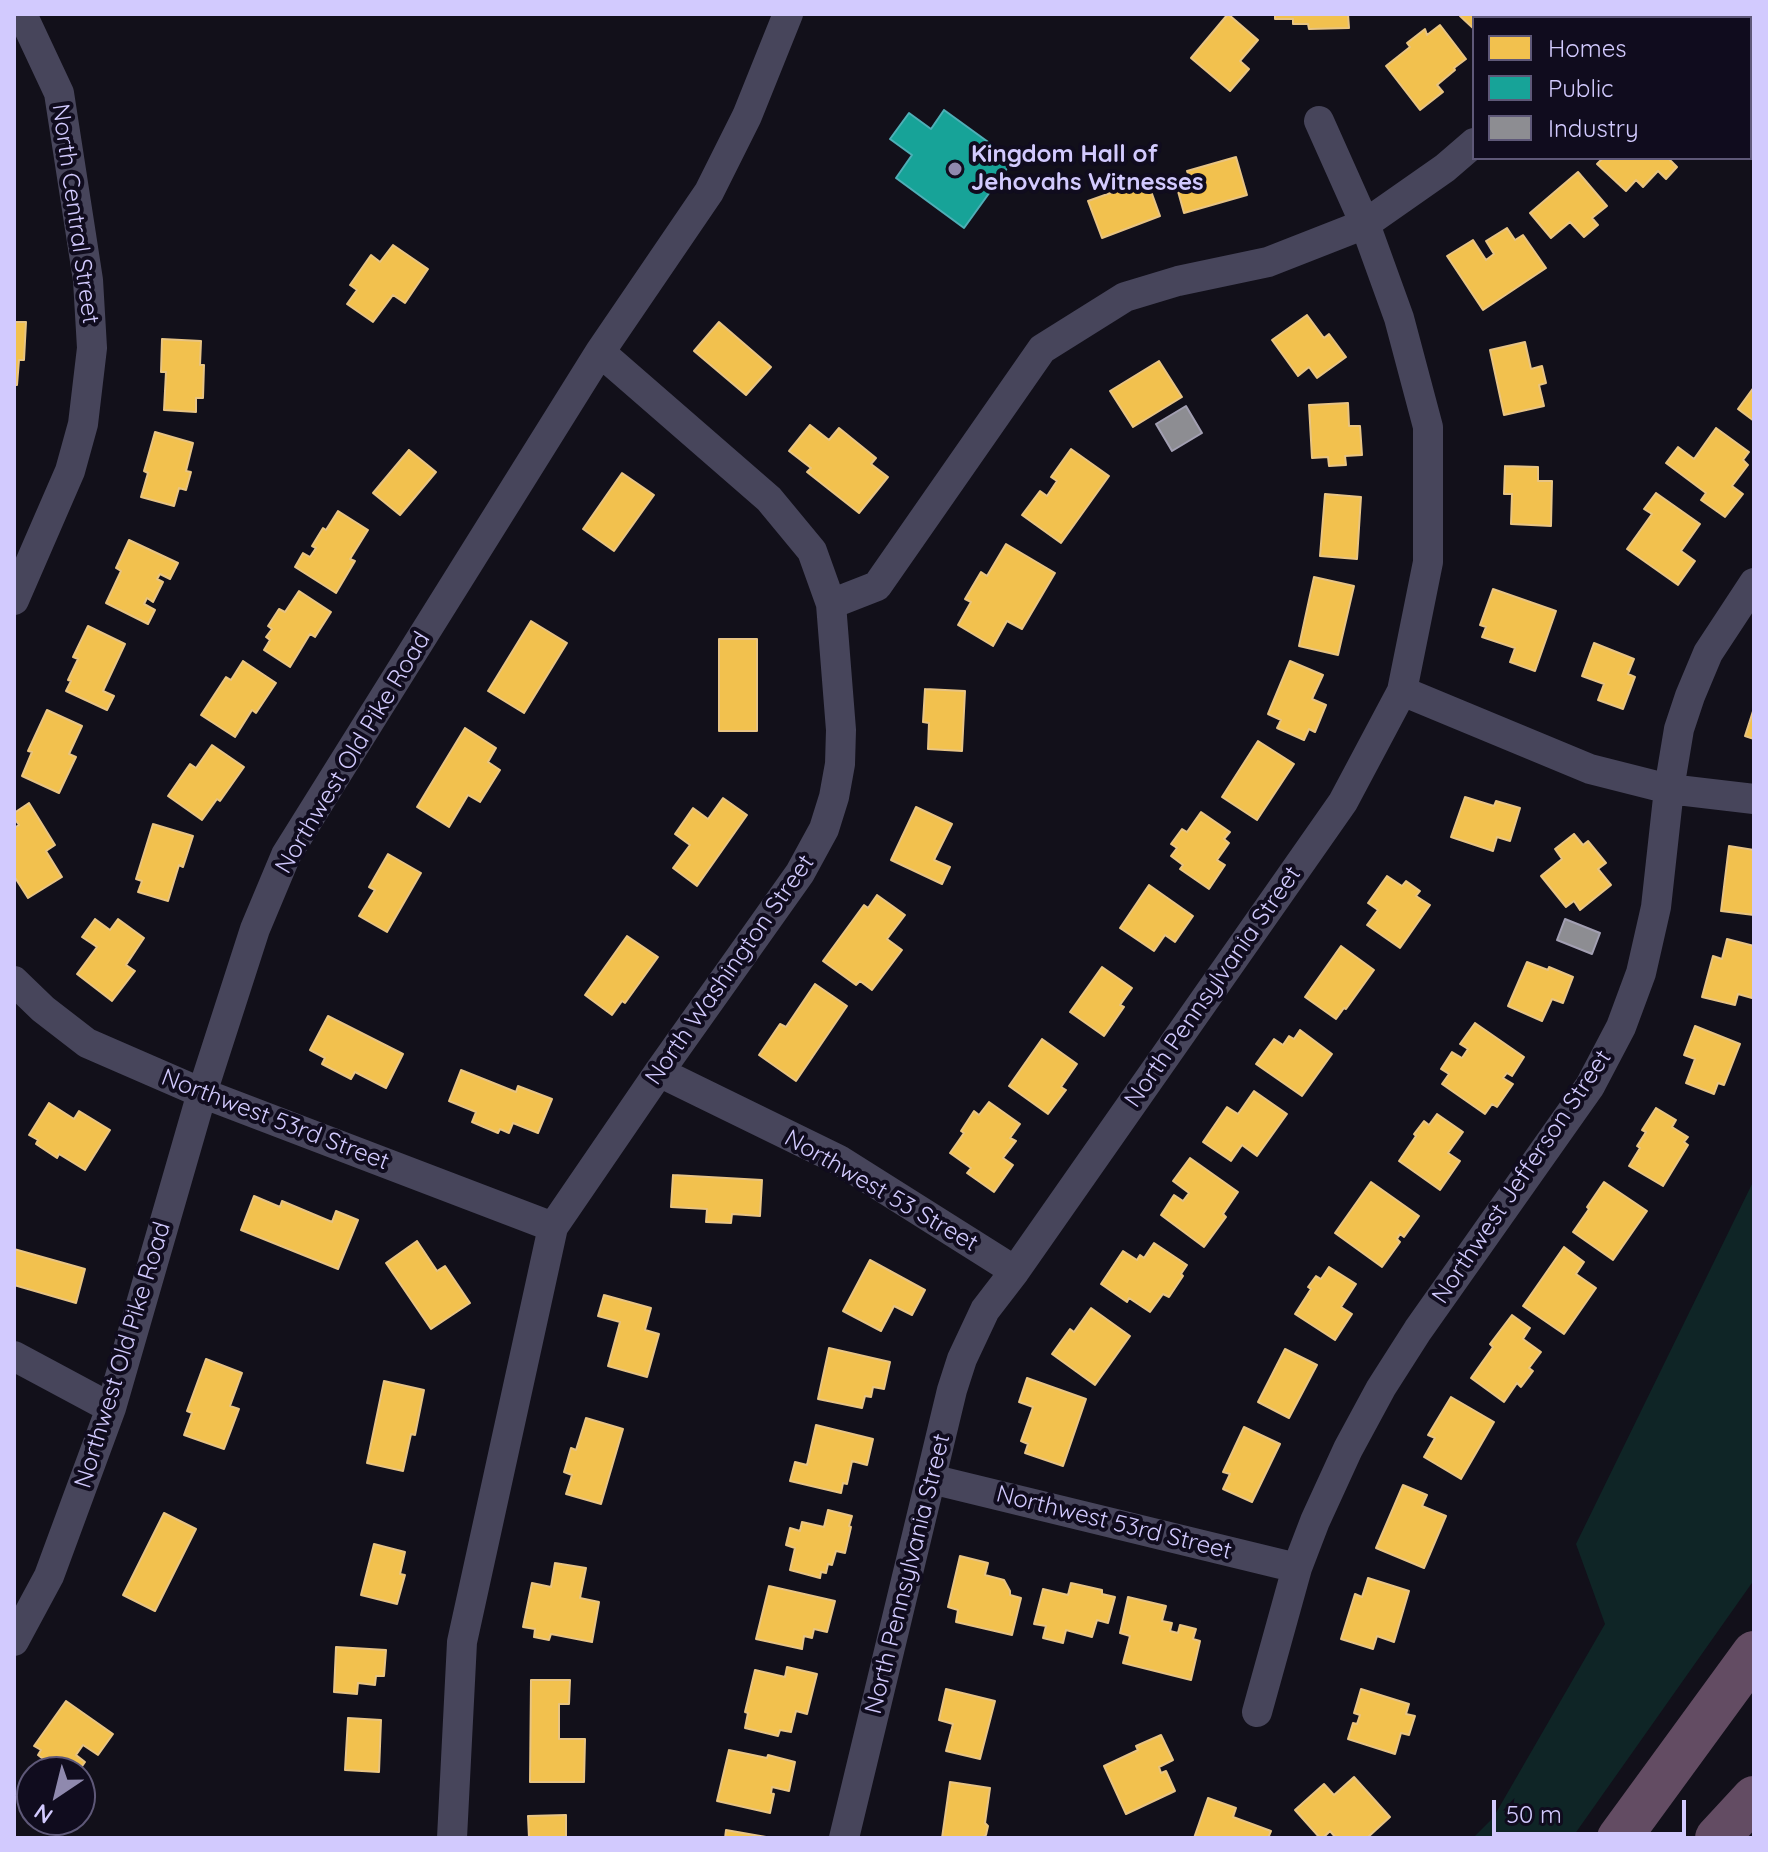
<!DOCTYPE html>
<style>
body{margin:0}
#map{position:relative;width:1768px;height:1852px;overflow:hidden;background:#12101a;font-family:Quicksand,sans-serif}
canvas{display:block}
.frame{position:absolute;inset:0;border:16px solid #d2cafe;pointer-events:none}
.legend{position:absolute;left:1472px;top:16px;width:280px;height:144px;box-sizing:border-box;background:#100c1e;border:2px solid #5e5878;margin:0;padding:10px 14px;list-style:none;font-size:24px;color:#d2cafe}
.legend li{display:flex;align-items:center;gap:16px;height:40px}
.legend b{width:40px;border:2px solid #5e5878}
.north{position:absolute;left:16px;top:1756px;width:80px;height:80px;box-sizing:border-box;background:#100c1e;border:2px solid #5e5878;border-radius:50%;rotate:215deg;font-size:22px;font-weight:700;line-height:32px;text-align:center;color:#d2cafe}
.north::after{content:'';display:block;margin:auto;width:28px;height:36px;background:#8f89ae;clip-path:polygon(50% 0,100% 100%,50% 72%,0 100%)}
.scale{position:absolute;left:1492px;top:1800px;width:194px;height:36px;box-sizing:border-box;border:4px solid #d2cafe;border-top:0;padding-left:10px;font-size:24px;line-height:28px;white-space:nowrap;color:#d2cafe;-webkit-text-stroke:6px #100c1e;paint-order:stroke}
</style>
<div id="map">
<canvas width="1768" height="1852"></canvas>
<div class="frame"></div>
<ul class="legend">
<li><b style="height:22px;background:#f2c14e"></b>Homes</li>
<li><b style="height:22px;background:#17a398"></b>Public</li>
<li><b style="height:22px;background:#8d8d92"></b>Industry</li>
</ul>
<div class="north">N</div>
<div class="scale">50 m</div>
</div>
<script>
const ctx = document.querySelector('canvas').getContext('2d');
ctx.lineJoin = 'round';
function fillPath(path, color) { ctx.fillStyle = color; ctx.fill(path, 'evenodd'); }
const poly = rows => new Path2D(rows.map(r => 'M' + r).join(''));
function trace(path, color, width, dash) { ctx.strokeStyle = color; ctx.lineWidth = width; ctx.lineCap = dash ? 'butt' : 'round'; ctx.setLineDash(dash || []); ctx.stroke(path); }
function label(font, color, halo, rows, align = 'center') {
  ctx.font = font + ' Quicksand,sans-serif'; ctx.lineWidth = 8; ctx.setLineDash([]); ctx.textBaseline = 'middle'; ctx.strokeStyle = halo; ctx.fillStyle = color; for (const [text, x, y, turn = 0] of rows) {
    ctx.save(); ctx.translate(x, y); ctx.rotate((+turn || 0) * Math.PI / 180); ctx.textAlign = isNaN(turn) ? turn : align; if (halo) ctx.strokeText(text, 0, 0); ctx.fillText(text, 0, 0); ctx.restore();
  }
}
fillPath(poly([
 [1754,1180,1754,1580,1572,1838,1473,1838,1493,1818,1605,1624,1576,1544]
]), '#0f2526');
const homes = poly([
 [1228,14,1258,40,1240,61,1249,69,1230,91,1191,58,1228,14],
 [1275,14,1348,14,1349,28,1309,29,1308,24,1293,24,1293,19,1275,19,1275,14],
 [1463,14,1519,14,1515,18,1474,18,1474,29,1460,16,1463,14],
 [1696,14,1754,14,1754,49,1750,54,1750,18,1694,18,1696,14],
 [1440,25,1466,59,1454,68,1455,70,1437,85,1443,92,1420,110,1386,66,1410,47,1407,43,1425,29,1427,35,1440,25],
 [1236,157,1247,195,1184,213,1176,184,1190,179,1187,171,1236,157],
 [1603,158,1672,158,1670,160,1677,167,1666,179,1658,171,1643,187,1636,180,1626,191,1597,164,1603,158],
 [1578,172,1607,206,1592,218,1598,225,1584,237,1570,222,1551,238,1530,213,1578,172],
 [1147,180,1160,216,1102,238,1088,201,1147,180],
 [1507,228,1515,240,1523,235,1546,268,1483,310,1447,256,1473,240,1486,260,1494,254,1486,241,1507,228],
 [393,245,428,269,405,303,393,295,373,322,347,304,357,290,350,285,371,255,380,262,393,245],
 [1307,315,1324,338,1329,334,1346,357,1317,378,1309,367,1298,376,1272,340,1307,315],
 [14,322,26,322,24,360,19,360,17,385,14,385,14,322],
 [719,322,771,367,746,395,694,351,719,322],
 [162,339,201,341,200,365,204,365,203,398,196,398,196,412,164,410,166,372,161,372,162,339],
 [1525,342,1531,369,1542,366,1546,383,1539,385,1544,406,1504,415,1490,350,1525,342],
 [1159,361,1182,397,1133,427,1110,391,1159,361],
 [1754,387,1754,421,1738,409,1754,387],
 [1348,403,1349,426,1360,426,1362,455,1345,456,1346,465,1329,466,1328,457,1312,458,1309,405,1348,403],
 [810,425,829,440,839,428,876,458,871,464,888,477,859,513,807,472,811,468,789,451,810,425],
 [1716,428,1749,452,1743,460,1748,465,1732,486,1743,494,1725,517,1701,500,1706,493,1666,463,1678,447,1694,459,1716,428],
 [155,432,193,443,186,471,191,472,186,490,179,488,174,506,141,497,148,473,144,471,155,432],
 [1071,449,1109,476,1061,543,1022,515,1040,491,1047,496,1057,481,1051,477,1071,449],
 [409,450,436,472,400,515,373,493,409,450],
 [1505,466,1538,467,1538,481,1552,481,1551,526,1511,524,1512,494,1504,494,1505,466],
 [622,473,654,495,614,551,583,529,622,473],
 [1656,493,1700,524,1681,551,1695,561,1678,585,1627,549,1652,514,1644,509,1656,493],
 [1325,494,1361,497,1357,559,1320,556,1325,494],
 [338,511,368,530,350,559,355,561,336,593,295,567,303,553,310,557,316,548,312,546,323,528,326,530,338,511],
 [129,540,178,563,170,579,160,574,157,579,163,582,153,602,147,598,144,604,155,610,148,624,106,603,121,571,116,568,129,540],
 [1006,544,1055,573,1022,629,1007,621,993,646,958,625,971,602,965,599,981,572,987,576,1006,544],
 [1314,577,1354,586,1338,655,1299,646,1314,577],
 [1493,589,1556,611,1535,671,1510,662,1515,648,1482,637,1486,627,1480,625,1493,589],
 [299,591,331,612,315,637,310,634,290,667,264,650,270,640,266,637,272,629,268,626,279,609,285,612,299,591],
 [531,621,567,643,524,713,488,691,531,621],
 [88,626,125,644,103,691,114,696,107,710,66,691,71,681,68,680,78,659,73,657,88,626],
 [719,639,757,639,757,731,719,731,719,639],
 [1594,643,1634,659,1628,674,1635,677,1623,709,1598,700,1604,684,1582,676,1594,643],
 [243,661,276,683,256,713,252,710,235,737,201,715,226,677,231,680,243,661],
 [1290,661,1323,675,1312,699,1326,705,1315,732,1309,729,1304,740,1277,728,1281,720,1268,714,1290,661],
 [925,689,965,691,962,751,928,749,929,723,923,722,925,689],
 [1754,708,1754,739,1745,736,1754,708],
 [47,710,82,726,69,754,76,757,59,793,22,776,32,752,28,751,47,710],
 [465,728,496,748,488,762,500,770,480,802,468,795,449,827,417,807,465,728],
 [1258,741,1294,764,1257,820,1222,797,1258,741],
 [212,745,244,767,220,801,217,799,202,820,168,796,190,764,196,768,212,745],
 [1465,797,1494,806,1496,801,1520,808,1510,841,1497,837,1493,851,1451,837,1465,797],
 [723,798,747,815,697,886,673,868,690,845,675,834,693,808,708,819,723,798],
 [29,803,55,845,46,851,62,877,28,898,14,876,14,828,19,825,14,818,14,813,29,803],
 [916,807,952,824,934,860,950,867,942,884,891,860,916,807],
 [1201,812,1230,832,1224,839,1229,843,1217,860,1225,865,1209,889,1180,869,1183,865,1171,856,1177,848,1171,844,1182,829,1187,832,1201,812],
 [153,824,193,836,183,867,179,865,168,901,138,892,142,881,136,879,153,824],
 [1574,834,1583,845,1588,841,1606,863,1598,869,1611,885,1580,910,1574,901,1566,907,1541,876,1562,859,1555,849,1574,834],
 [1729,846,1754,850,1754,915,1721,911,1729,846],
 [388,854,421,873,387,932,359,916,375,890,369,887,388,854],
 [1387,876,1402,886,1406,881,1420,891,1416,896,1430,905,1400,948,1367,925,1378,910,1368,903,1387,876],
 [1149,885,1193,916,1175,942,1165,935,1154,951,1120,928,1149,885],
 [877,895,905,915,887,939,902,950,872,990,860,981,856,985,823,961,864,905,868,908,877,895],
 [95,919,110,930,118,919,144,938,126,965,135,971,112,1001,77,974,97,947,82,937,95,919],
 [627,936,658,957,625,1003,622,1001,612,1015,585,995,627,936],
 [1727,939,1754,946,1754,989,1752,998,1738,994,1735,1005,1702,997,1713,956,1722,959,1727,939],
 [1341,946,1374,970,1346,1009,1344,1008,1336,1019,1305,997,1341,946],
 [1527,962,1548,970,1549,967,1573,977,1563,1003,1552,999,1542,1021,1508,1006,1527,962],
 [1102,967,1132,988,1120,1005,1124,1007,1104,1036,1070,1012,1102,967],
 [815,984,847,1006,796,1081,759,1055,780,1024,786,1027,815,984],
 [328,1016,403,1054,386,1088,355,1072,351,1079,322,1064,325,1058,310,1050,328,1016],
 [1475,1023,1524,1057,1512,1076,1507,1073,1503,1078,1513,1084,1497,1107,1492,1104,1485,1114,1442,1084,1449,1074,1441,1069,1452,1052,1462,1058,1468,1049,1460,1044,1475,1023],
 [1695,1026,1740,1044,1724,1085,1718,1083,1714,1094,1686,1083,1695,1059,1684,1055,1695,1026],
 [1300,1030,1332,1054,1302,1096,1256,1064,1274,1039,1283,1045,1289,1036,1294,1039,1300,1030],
 [1042,1039,1077,1064,1061,1087,1066,1090,1048,1114,1009,1086,1042,1039],
 [461,1070,516,1092,518,1086,552,1099,538,1133,513,1123,509,1133,500,1129,498,1133,472,1122,476,1112,449,1101,461,1070],
 [1254,1091,1287,1114,1257,1156,1242,1145,1231,1161,1203,1142,1227,1107,1238,1114,1254,1091],
 [989,1102,1020,1124,1010,1138,1016,1141,1003,1158,1013,1165,994,1192,967,1173,971,1168,950,1153,964,1133,961,1131,974,1111,979,1115,989,1102],
 [49,1103,74,1119,79,1111,110,1130,85,1170,59,1154,57,1158,36,1144,38,1140,29,1135,49,1103],
 [1656,1108,1676,1120,1672,1127,1688,1137,1684,1142,1688,1145,1663,1186,1629,1166,1640,1148,1637,1146,1646,1132,1642,1130,1656,1108],
 [1437,1114,1463,1132,1448,1153,1460,1161,1440,1190,1399,1161,1416,1136,1414,1134,1424,1121,1429,1125,1437,1114],
 [1190,1158,1238,1192,1223,1214,1226,1217,1204,1247,1161,1215,1174,1195,1183,1201,1189,1193,1173,1181,1190,1158],
 [673,1175,762,1180,760,1216,732,1214,731,1223,706,1222,707,1209,671,1207,673,1175],
 [1371,1182,1419,1216,1404,1237,1400,1234,1397,1239,1400,1242,1382,1267,1335,1233,1371,1182],
 [1604,1182,1647,1211,1613,1260,1573,1232,1589,1209,1587,1207,1604,1182],
 [254,1196,280,1207,282,1201,332,1222,336,1211,358,1220,338,1269,241,1230,254,1196],
 [417,1241,437,1271,445,1266,470,1303,431,1329,386,1263,417,1241],
 [1154,1243,1187,1265,1181,1274,1183,1276,1169,1297,1163,1294,1150,1312,1129,1298,1127,1302,1101,1284,1123,1251,1137,1260,1140,1255,1144,1258,1154,1243],
 [1564,1247,1584,1262,1576,1274,1596,1288,1564,1334,1523,1306,1564,1247],
 [14,1249,85,1269,76,1303,14,1285,14,1249],
 [870,1260,925,1290,912,1315,894,1306,881,1331,843,1311,870,1260],
 [1329,1267,1356,1284,1341,1307,1352,1314,1335,1340,1295,1314,1311,1289,1308,1287,1316,1276,1321,1279,1329,1267],
 [604,1295,651,1308,645,1330,659,1334,647,1377,608,1366,620,1322,598,1316,604,1295],
 [1091,1308,1130,1336,1095,1385,1052,1354,1070,1329,1074,1332,1091,1308],
 [1512,1315,1530,1328,1523,1339,1541,1352,1529,1368,1533,1371,1521,1387,1517,1383,1504,1402,1471,1378,1493,1347,1490,1344,1512,1315],
 [829,1348,890,1362,884,1389,873,1387,871,1397,865,1396,862,1408,818,1399,829,1348],
 [1285,1349,1317,1365,1289,1418,1258,1402,1285,1349],
 [206,1359,242,1373,230,1406,239,1409,224,1449,184,1435,192,1413,187,1411,206,1359],
 [1027,1378,1086,1399,1063,1466,1025,1453,1028,1444,1021,1441,1033,1407,1019,1402,1027,1378],
 [384,1381,424,1390,415,1435,411,1434,403,1471,367,1463,384,1381],
 [1451,1397,1494,1422,1461,1479,1424,1457,1435,1438,1428,1435,1451,1397],
 [586,1418,623,1429,601,1504,566,1494,572,1475,564,1472,571,1448,576,1450,586,1418],
 [816,1425,873,1439,867,1465,852,1461,847,1484,843,1483,841,1493,790,1481,795,1462,807,1465,816,1425],
 [1244,1427,1280,1444,1252,1502,1223,1489,1230,1474,1223,1472,1244,1427],
 [1403,1485,1427,1495,1422,1506,1446,1516,1424,1568,1376,1548,1403,1485],
 [828,1510,852,1516,849,1526,851,1527,845,1553,836,1551,832,1565,828,1564,826,1573,821,1572,820,1578,790,1570,795,1548,786,1545,790,1528,800,1531,802,1522,824,1527,828,1510],
 [164,1513,196,1529,155,1611,123,1595,164,1513],
 [374,1544,405,1552,400,1574,405,1575,397,1604,361,1595,374,1544],
 [960,1556,988,1563,985,1575,1004,1580,1010,1591,1010,1595,1021,1598,1012,1635,956,1622,958,1610,948,1607,960,1556],
 [555,1563,586,1568,580,1598,599,1602,592,1642,551,1634,549,1640,534,1637,535,1629,523,1627,532,1583,551,1587,555,1563],
 [1368,1578,1409,1591,1394,1642,1377,1636,1373,1649,1341,1639,1355,1594,1362,1597,1368,1578],
 [1071,1583,1102,1590,1102,1594,1115,1597,1108,1623,1097,1620,1092,1637,1066,1630,1063,1643,1043,1638,1046,1626,1034,1624,1043,1589,1068,1595,1071,1583],
 [769,1586,835,1601,827,1632,814,1629,812,1638,804,1636,802,1649,756,1639,769,1586],
 [1128,1597,1166,1606,1162,1621,1172,1623,1170,1631,1178,1633,1180,1625,1196,1629,1193,1639,1200,1641,1191,1680,1123,1663,1130,1636,1120,1633,1128,1597],
 [336,1647,386,1650,384,1676,376,1676,375,1685,358,1683,357,1694,334,1692,336,1647],
 [787,1667,817,1674,807,1714,796,1711,791,1732,780,1730,778,1736,745,1728,748,1713,745,1712,755,1670,785,1677,787,1667],
 [531,1680,570,1680,569,1704,559,1704,559,1739,585,1739,584,1782,530,1782,531,1680],
 [946,1689,995,1701,980,1759,946,1751,953,1724,939,1720,946,1689],
 [1361,1689,1409,1704,1406,1714,1415,1716,1409,1735,1401,1733,1395,1754,1348,1739,1353,1723,1357,1724,1360,1715,1354,1713,1361,1689],
 [66,1701,113,1734,98,1755,83,1745,76,1755,85,1762,78,1772,72,1772,54,1760,51,1765,38,1755,41,1750,34,1746,66,1701],
 [348,1718,381,1720,379,1772,345,1770,348,1718],
 [1161,1735,1173,1760,1159,1767,1161,1773,1166,1771,1175,1791,1126,1814,1104,1766,1138,1750,1136,1746,1161,1735],
 [729,1750,767,1758,768,1755,795,1762,789,1791,772,1787,771,1793,774,1794,770,1813,717,1801,729,1750],
 [1354,1777,1390,1817,1367,1838,1336,1838,1330,1831,1323,1838,1320,1838,1295,1810,1324,1784,1334,1795,1354,1777],
 [950,1782,990,1788,985,1823,988,1826,986,1835,982,1838,942,1838,950,1782],
 [1208,1798,1236,1808,1233,1817,1271,1831,1268,1838,1194,1838,1208,1798],
 [566,1815,566,1838,529,1838,528,1816,566,1815],
 [726,1830,766,1837,766,1838,725,1838,726,1830]
]);
fillPath(homes, '#f2c14e');
trace(homes, '#e8c483', 2);
const public = poly([
 [944,110,1013,160,964,228,896,178,912,155,890,139,909,113,931,129,944,110]
]);
fillPath(public, '#17a398');
trace(public, '#4fafb7', 2);
const industry = poly([
 [1186,406,1202,433,1172,451,1156,424,1186,406],
 [1565,919,1600,933,1592,954,1557,940,1565,919]
]);
fillPath(industry, '#8d8d92');
trace(industry, '#a29fb2', 2);
trace(poly([
 [1599,18,1603,14],
 [14,600,70,471,83,424,92,348,88,280,59,93,22,14],
 [831,604,877,586,1042,349,1125,297,1178,281,1268,262,1365,224,1445,168,1474,143],
 [1402,691,1590,769,1669,789,1754,799],
 [14,981,43,1009,87,1043,202,1093,553,1227],
 [659,1072,839,1160,1015,1271],
 [14,1356,111,1408],
 [931,1479,1297,1568],
 [14,1641,49,1576,111,1408,202,1093,255,929,286,855,600,352,709,192,747,116,788,14],
 [1257,1712,1297,1568,1315,1521,1348,1449,1381,1388,1418,1330,1590,1086,1621,1027,1641,973,1656,907,1669,789,1679,729,1690,696,1708,653,1754,583],
 [452,1838,462,1642,553,1227,659,1072,800,873,824,829,834,797,840,764,841,730,831,604,812,551,769,499,600,352],
 [844,1838,952,1390,962,1359,985,1310,1015,1271,1343,802,1402,691,1428,562,1428,427,1399,318,1365,224,1319,121]
]), '#47455b', 30);
trace(poly([
 [1619,1838,1754,1653],
 [1717,1838,1754,1798]
]), '#634c63', 44);
for (const [x, y, r, color] of [
 [955,169,8,"#8f89ae"]
]) { const dot = new Path2D(); dot.arc(x, y, r, 0, 2 * Math.PI); ctx.fillStyle = color; ctx.fill(dot); trace(dot, '#100c1e', 3); }
label('bold 24px', '#d2cafe', '#100c1e', [
 ["Kingdom Hall of",971,155],
 ["Jehovahs Witnesses",971,183]
], 'left');
label('24px', '#d2cafe', '#100c1e', [
 ["North Central Street",75,214,82],
 ["Northwest Old Pike Road",353,753,-59],
 ["North Washington Street",730,970,-55],
 ["North Pennsylvania Street",1213,987,-55],
 ["Northwest 53rd Street",275,1120,21],
 ["Northwest Jefferson Street",1522,1177,-56],
 ["Northwest 53 Street",881,1191,30],
 ["Northwest Old Pike Road",123,1355,-73],
 ["Northwest 53rd Street",1114,1523,14],
 ["North Pennsylvania Street",908,1574,-76]
]);
</script>
